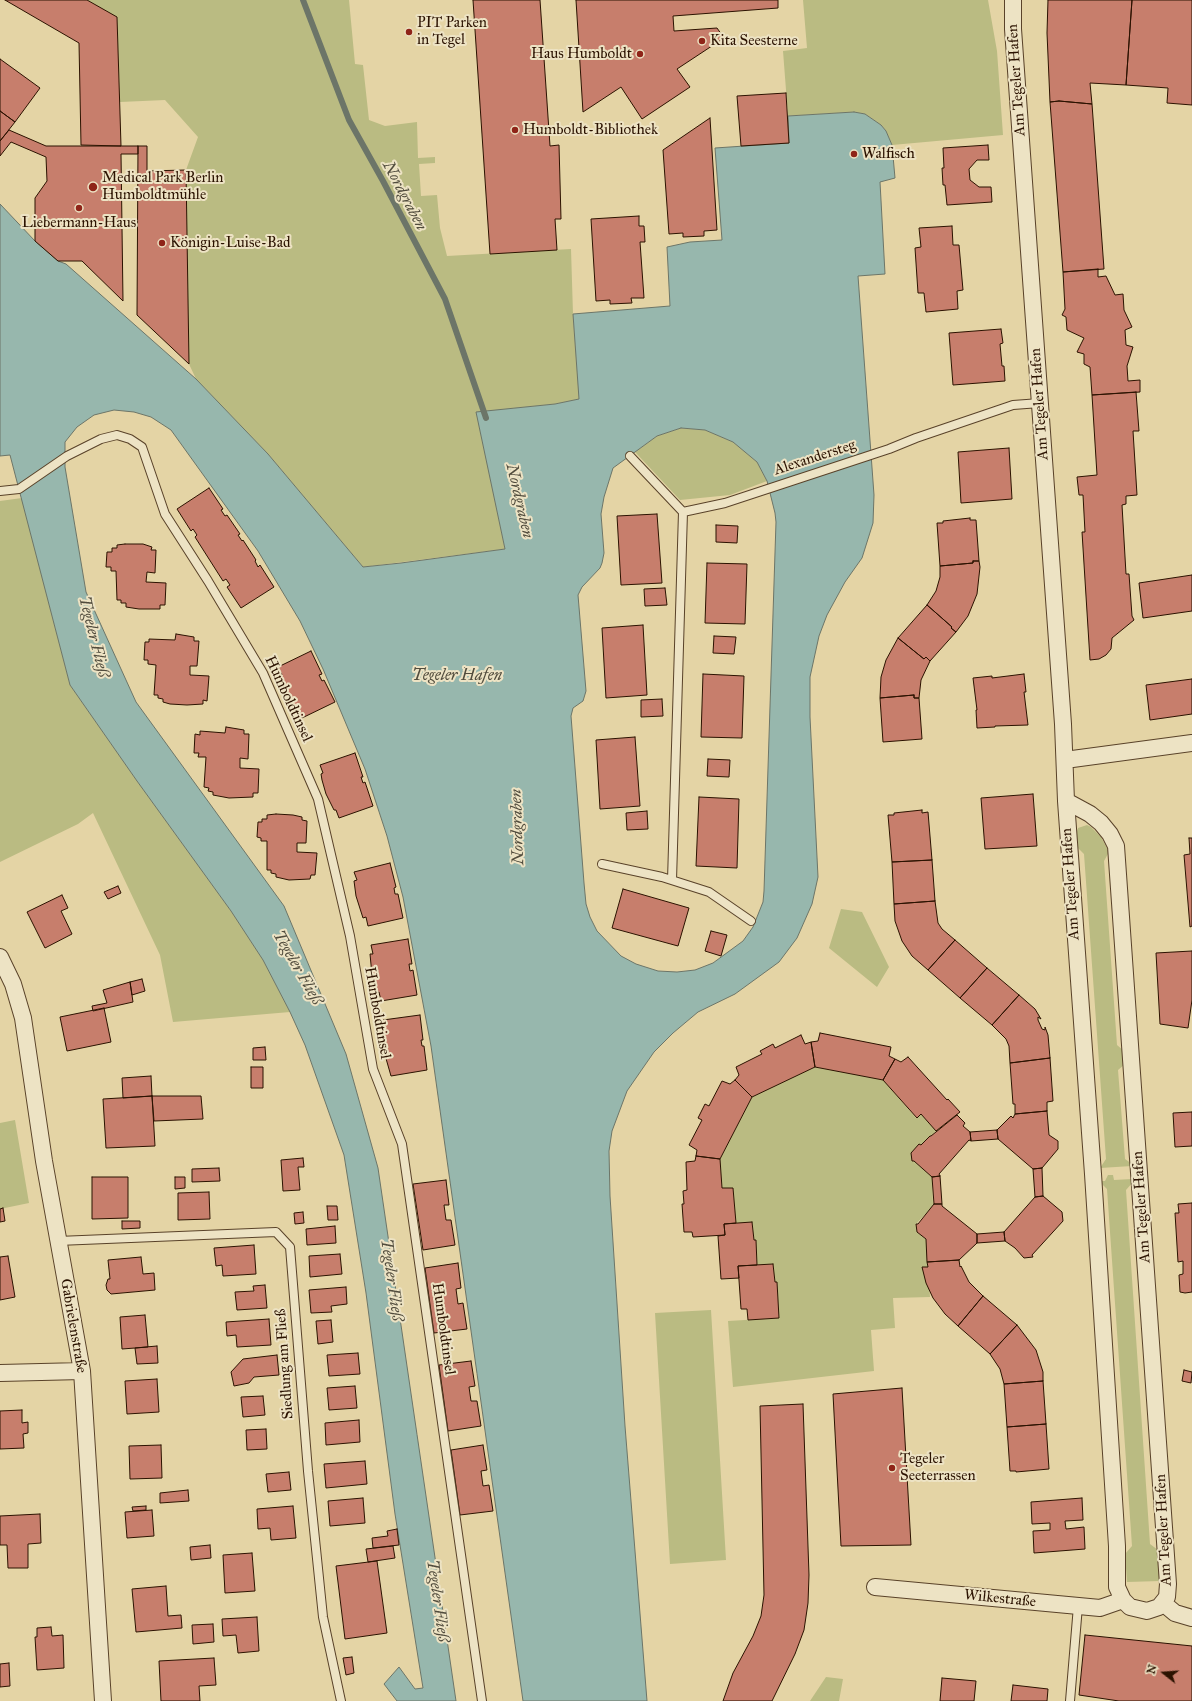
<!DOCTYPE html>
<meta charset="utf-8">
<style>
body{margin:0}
#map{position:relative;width:1192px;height:1701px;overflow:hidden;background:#e4d4a5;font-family:"IM FELL Great Primer",serif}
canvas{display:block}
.north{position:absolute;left:1144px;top:1653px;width:40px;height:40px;-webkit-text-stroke:3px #ede3c4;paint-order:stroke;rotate:287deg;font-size:11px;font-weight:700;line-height:16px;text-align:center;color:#2b1200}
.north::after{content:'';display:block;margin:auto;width:14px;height:18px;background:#2b1200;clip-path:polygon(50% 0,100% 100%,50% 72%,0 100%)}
</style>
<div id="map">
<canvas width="1192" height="1701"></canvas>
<div class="north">N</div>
</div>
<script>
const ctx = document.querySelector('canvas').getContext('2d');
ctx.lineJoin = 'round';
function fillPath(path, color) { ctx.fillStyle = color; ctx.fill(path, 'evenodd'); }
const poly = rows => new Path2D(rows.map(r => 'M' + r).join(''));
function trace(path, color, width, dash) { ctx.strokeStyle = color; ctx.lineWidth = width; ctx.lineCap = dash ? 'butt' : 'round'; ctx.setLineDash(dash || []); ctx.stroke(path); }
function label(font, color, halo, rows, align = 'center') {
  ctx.font = font + ' "IM FELL Great Primer",serif'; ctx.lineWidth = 4; ctx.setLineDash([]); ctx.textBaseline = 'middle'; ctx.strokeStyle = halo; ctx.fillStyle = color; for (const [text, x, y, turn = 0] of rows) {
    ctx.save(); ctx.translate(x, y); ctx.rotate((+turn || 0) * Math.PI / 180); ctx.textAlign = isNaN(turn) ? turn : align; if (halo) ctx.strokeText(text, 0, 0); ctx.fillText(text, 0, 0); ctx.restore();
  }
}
fillPath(poly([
 [87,0,349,0,355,64,363,65,369,120,385,126,417,122,418,158,435,157,435,163,419,164,421,196,437,195,440,228,447,256,571,249,573,314,580,399,555,404,477,413,505,549,363,567,268,454,196,379,189,364,186,170,198,137,165,100,120,102,117,18],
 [803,0,988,0,997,51,1003,135,892,145,886,131,881,125,865,114,854,112,788,116,783,51,807,48],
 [681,428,705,430,733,442,757,462,767,481,730,495,680,500,635,452,657,436],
 [22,498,70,685,137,781,231,911,263,960,290,1012,173,1022,160,955,93,813,78,824,0,862,0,501],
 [1087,825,1091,827,1101,837,1109,852,1104,861,1117,1045,1124,1051,1125,1064,1118,1070,1125,1159,1132,1164,1132,1166,1100,1168,1106,1159,1084,854,1077,847,1076,834,1078,828],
 [841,909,862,912,889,967,877,987,829,948],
 [815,1067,883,1080,916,1118,921,1114,936,1131,921,1145,919,1144,913,1152,914,1161,932,1177,933,1206,916,1224,917,1232,926,1239,930,1297,893,1298,895,1328,871,1330,874,1371,733,1387,728,1321,779,1318,777,1282,775,1282,773,1264,757,1265,756,1240,754,1240,752,1223,736,1223,733,1188,722,1188,720,1159,752,1097],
 [15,1120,29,1203,0,1209,0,1123],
 [1108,1175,1113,1175,1114,1180,1132,1179,1133,1182,1126,1190,1150,1544,1158,1550,1160,1581,1127,1582,1125,1554,1132,1546,1107,1189,1101,1183,1101,1181,1105,1181],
 [711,1310,726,1560,670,1564,655,1313],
 [826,1677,843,1679,839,1701,810,1701]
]), '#babb82');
const water = poly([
 [854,112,865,114,881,125,886,131,892,145,895,178,880,182,885,274,858,276,874,495,873,523,862,558,845,582,827,615,819,636,810,677,810,717,818,877,812,904,797,938,779,962,735,994,698,1012,673,1033,654,1052,627,1091,612,1131,609,1151,610,1196,625,1426,647,1701,523,1701,431,1046,403,897,387,836,365,769,323,669,300,621,258,551,171,430,151,417,134,412,114,410,94,415,77,427,65,442,65,467,86,592,136,702,284,906,346,1054,378,1168,456,1701,397,1701,384,1684,399,1667,415,1689,423,1688,395,1514,366,1293,344,1155,305,1045,290,1012,263,960,231,911,137,781,70,685,10,455,0,456,0,204,35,241,58,261,66,264,196,379,268,454,363,567,401,563,505,549,476,412,555,404,579,399,573,314,670,306,667,247,690,242,722,240,715,148,789,143,788,116,854,112],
 [681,428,705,430,733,442,757,462,767,481,775,513,776,522,764,891,763,902,753,927,743,941,713,963,695,970,677,972,658,971,636,964,621,956,597,931,590,917,586,904,584,883,571,716,573,708,583,701,586,691,578,595,582,587,600,568,602,563,604,553,601,514,604,497,613,468,657,436,681,428]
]);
fillPath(water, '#97b7ad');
trace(water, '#6c7568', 1);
trace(poly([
 [303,0,349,120,383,181,445,299,486,418]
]), '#6c7568', 6);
const building = poly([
 [5,0,87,0,117,17,121,146,81,145,79,43,5,0],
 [473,0,540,0,550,146,559,145,561,219,555,219,557,250,490,254,473,0],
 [576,0,778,0,778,8,673,16,674,31,717,28,724,38,677,69,690,87,642,119,621,87,583,112,576,0],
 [1048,0,1132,0,1126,85,1090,83,1092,104,1059,101,1050,102,1047,33,1048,0],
 [1132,0,1192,0,1192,105,1167,103,1168,88,1126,85,1132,0],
 [0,59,40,88,15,122,0,111,0,59],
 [786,93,789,143,741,146,737,96,786,93],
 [1059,101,1092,104,1104,269,1063,272,1050,102,1059,101],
 [0,111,15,122,0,141,0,111],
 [710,118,717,230,704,231,704,236,683,237,683,233,669,234,663,150,710,118],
 [9,130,46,146,138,146,138,154,121,154,123,301,82,261,58,261,35,241,35,198,47,181,46,157,11,142,0,156,0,141,9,130],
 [988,145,989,160,977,160,969,169,970,180,979,187,991,187,992,202,947,205,945,185,943,185,942,168,944,168,943,148,988,145],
 [138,146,147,146,147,171,186,170,189,364,137,315,138,146],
 [639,216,639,226,644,226,645,242,640,242,644,298,631,298,632,303,610,304,610,300,596,301,591,219,639,216],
 [952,226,953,245,959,245,963,290,957,291,958,309,926,312,924,293,918,293,915,248,921,247,919,228,952,226],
 [1098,269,1098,277,1106,276,1115,295,1123,294,1124,310,1132,327,1125,330,1126,345,1133,347,1127,366,1128,381,1140,380,1140,392,1092,395,1090,367,1084,364,1084,354,1077,352,1084,338,1067,330,1066,317,1062,315,1065,309,1063,272,1098,269],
 [1001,329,1003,343,1000,344,1002,366,1004,366,1005,381,953,385,949,333,1001,329],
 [1136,392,1139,431,1133,431,1137,495,1126,496,1126,504,1122,505,1126,574,1129,574,1132,616,1134,620,1112,638,1111,649,1106,655,1099,659,1090,660,1082,532,1085,532,1083,495,1079,495,1077,477,1097,475,1092,395,1136,392],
 [1009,448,1012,499,961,503,958,452,1009,448],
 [209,488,223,509,221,510,225,516,227,515,240,534,238,535,242,541,243,540,256,560,255,561,258,567,260,565,274,587,241,608,227,587,230,585,226,579,223,581,195,537,197,535,193,529,191,531,177,509,209,488],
 [657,514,662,583,621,585,617,516,657,514],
 [970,518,970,520,976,520,979,561,973,561,973,563,940,566,937,523,943,523,943,521,970,518],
 [716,525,738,526,737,543,716,542,716,525],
 [125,544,143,544,152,547,151,550,156,550,155,573,147,572,146,582,166,583,165,605,160,605,160,609,139,609,126,607,126,603,121,603,121,600,117,600,116,571,111,571,111,567,106,567,107,552,112,552,112,548,117,548,117,545,125,544],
 [973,561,979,561,980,567,977,594,968,616,956,632,951,628,952,627,927,605,936,591,940,577,940,566,973,563,973,561],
 [707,563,747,564,745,624,705,623,707,563],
 [1192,575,1192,611,1143,618,1139,583,1192,575],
 [665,588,667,605,645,606,644,589,665,588],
 [927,605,952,627,951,628,956,632,930,661,926,657,924,659,898,638,927,605],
 [643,625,647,695,606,698,602,628,643,625],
 [176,634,194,637,194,641,199,641,197,666,190,666,190,675,209,676,207,701,203,700,203,704,187,705,170,704,163,702,163,699,158,698,158,695,154,695,156,665,148,664,148,660,144,660,145,642,149,642,149,639,175,640,176,634],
 [714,636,736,637,734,654,713,653,714,636],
 [898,638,924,659,926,657,930,661,921,680,919,698,914,698,914,695,880,698,881,677,886,660,898,638],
 [311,651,322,674,319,675,322,681,324,680,335,702,302,718,298,710,296,711,286,695,279,676,282,675,278,667,311,651],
 [703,674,744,676,742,738,701,737,703,674],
 [1024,674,1026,692,1024,692,1028,725,995,726,995,727,977,728,976,710,977,710,973,678,992,676,992,678,1024,674],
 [1192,679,1192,714,1150,720,1146,685,1192,679],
 [914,695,914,698,919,698,922,739,883,742,880,698,914,695],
 [662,699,663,716,641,717,641,700,662,699],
 [226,727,244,730,244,734,249,734,248,759,240,758,240,768,259,769,258,793,253,793,253,797,229,798,213,795,213,792,208,791,209,788,204,787,206,757,198,757,199,753,194,753,195,734,200,735,200,731,225,733,226,727],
 [635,737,640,806,600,809,596,740,635,737],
 [355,753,363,777,361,777,363,783,365,782,373,806,339,818,336,810,334,810,326,794,322,780,321,774,323,773,320,765,355,753],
 [708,759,730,760,729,777,707,776,708,759],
 [1033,794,1037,846,985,849,981,798,1033,794],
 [699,797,739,799,737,868,696,866,699,797],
 [922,810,922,813,928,812,932,860,892,862,888,815,894,815,894,813,922,810],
 [647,811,648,829,627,830,626,813,647,811],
 [276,814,293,815,302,817,302,820,307,821,306,843,297,843,297,852,317,853,315,875,311,875,310,879,289,880,276,877,276,874,271,873,271,870,267,870,267,841,261,841,261,838,257,837,258,822,262,822,262,819,267,819,267,815,276,814],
 [1189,838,1192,838,1192,926,1190,927,1184,855,1190,854,1189,838],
 [932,860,935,901,894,904,892,862,932,860],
 [390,863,396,887,394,888,395,894,398,894,403,918,368,926,366,917,363,918,356,896,354,881,357,880,354,872,390,863],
 [118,886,121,893,108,899,104,892,118,886],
 [623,889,689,908,678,946,612,928,623,889],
 [62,895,68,908,61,911,72,934,45,948,27,912,62,895],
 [935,901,938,923,942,929,955,940,928,970,912,956,902,941,895,921,894,904,935,901],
 [711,931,727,935,721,956,705,951,711,931],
 [408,939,412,964,409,964,410,971,413,970,417,995,381,1001,379,992,377,992,372,975,370,954,373,954,371,945,408,939],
 [955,940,987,968,960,998,928,970,955,940],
 [1192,951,1192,1000,1188,1028,1160,1024,1156,953,1192,951],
 [987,968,1019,995,992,1025,960,998,987,968],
 [142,979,145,991,132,995,130,982,142,979],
 [130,982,133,1002,93,1011,92,1006,107,1003,103,990,130,982],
 [1019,995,1035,1009,1041,1019,1038,1017,1038,1020,1042,1029,1045,1030,1045,1027,1048,1035,1050,1058,1010,1063,1009,1046,1006,1039,992,1025,1019,995],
 [104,1008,111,1042,67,1051,60,1017,104,1008],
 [420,1015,423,1040,421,1040,422,1046,424,1046,427,1070,391,1076,383,1048,382,1029,384,1028,383,1020,420,1015],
 [820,1033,891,1047,889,1056,895,1059,883,1080,815,1067,811,1042,818,1041,820,1033],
 [801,1035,805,1044,811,1042,815,1067,752,1097,735,1080,739,1075,736,1067,762,1054,760,1051,773,1044,775,1048,801,1035],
 [265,1047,266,1060,253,1060,253,1048,265,1047],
 [908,1057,947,1100,948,1099,960,1112,936,1131,921,1114,917,1118,883,1080,895,1059,901,1062,908,1057],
 [1050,1058,1053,1101,1047,1102,1047,1111,1015,1114,1015,1104,1013,1104,1010,1063,1050,1058],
 [251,1067,263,1067,263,1088,251,1088,251,1067],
 [151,1076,152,1096,123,1098,122,1078,151,1076],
 [735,1080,752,1097,720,1159,696,1156,697,1150,689,1145,702,1120,698,1118,705,1104,709,1106,722,1081,730,1084,735,1080],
 [152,1096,155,1146,106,1148,103,1099,152,1096],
 [152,1096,201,1096,203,1119,154,1121,152,1096],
 [1047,1111,1049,1135,1058,1141,1058,1149,1042,1168,1033,1169,998,1139,997,1130,1011,1116,1013,1118,1015,1114,1047,1111],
 [1192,1112,1192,1146,1175,1147,1173,1113,1192,1112],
 [957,1115,965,1123,963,1126,970,1132,971,1141,969,1140,939,1174,940,1176,932,1177,914,1161,912,1161,911,1153,919,1144,921,1145,930,1136,931,1136,957,1115],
 [997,1130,998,1139,971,1141,970,1132,997,1130],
 [696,1156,720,1159,722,1188,733,1188,736,1223,724,1224,725,1235,693,1237,692,1232,684,1232,682,1204,684,1204,683,1191,687,1190,686,1162,695,1161,696,1156],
 [303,1158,304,1167,298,1167,300,1190,283,1191,281,1160,303,1158],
 [219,1168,220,1181,192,1182,192,1169,219,1168],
 [1042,1168,1043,1196,1035,1197,1033,1169,1042,1168],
 [940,1176,942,1204,934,1204,932,1177,940,1176],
 [92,1177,128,1177,128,1218,92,1219,92,1177],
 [175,1177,185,1177,185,1188,175,1189,175,1177],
 [446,1180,449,1205,444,1205,446,1220,451,1220,455,1245,423,1250,413,1184,446,1180],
 [209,1192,210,1219,178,1220,178,1193,209,1192],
 [1043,1196,1062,1212,1063,1221,1032,1255,1033,1257,1024,1258,1015,1248,1005,1241,1004,1232,1035,1197,1043,1196],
 [1192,1203,1192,1292,1185,1293,1180,1292,1179,1275,1183,1274,1183,1261,1178,1262,1175,1213,1179,1213,1178,1204,1192,1203],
 [934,1204,942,1204,942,1206,977,1234,977,1243,959,1260,927,1262,926,1239,917,1232,916,1224,918,1224,934,1204],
 [327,1206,337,1206,338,1220,328,1220,327,1206],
 [3,1208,5,1221,0,1222,0,1209,3,1208],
 [303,1212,304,1223,295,1224,294,1213,303,1212],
 [122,1221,140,1221,140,1228,122,1229,122,1221],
 [752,1222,754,1240,756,1240,757,1265,738,1266,739,1278,721,1279,718,1236,725,1235,724,1224,752,1222],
 [335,1226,336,1243,307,1245,306,1229,335,1226],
 [1004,1232,1005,1241,977,1243,977,1234,1004,1232],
 [254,1245,256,1274,223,1276,222,1265,216,1266,214,1248,254,1245],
 [340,1254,342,1274,310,1277,309,1256,340,1254],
 [8,1256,15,1297,0,1300,0,1257,8,1256],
 [141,1257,143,1274,154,1273,155,1290,111,1294,107,1290,106,1285,108,1279,110,1279,108,1260,141,1257],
 [959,1260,960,1267,961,1266,969,1282,983,1296,958,1326,945,1314,933,1298,926,1283,922,1267,928,1267,927,1262,959,1260],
 [458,1263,461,1288,456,1289,458,1304,463,1303,467,1329,434,1333,425,1268,458,1263],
 [773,1264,775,1282,777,1282,779,1318,748,1320,747,1309,741,1309,738,1266,773,1264],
 [265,1285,267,1308,237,1310,235,1292,254,1291,253,1286,265,1285],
 [346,1287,347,1304,331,1306,332,1312,311,1313,309,1290,346,1287],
 [983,1296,1017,1325,990,1354,958,1326,983,1296],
 [145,1315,148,1347,122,1349,120,1317,145,1315],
 [269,1319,271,1345,237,1347,236,1335,227,1336,226,1322,269,1319],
 [331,1320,333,1342,318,1344,316,1321,331,1320],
 [1017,1325,1036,1350,1043,1372,1043,1381,1004,1384,1000,1369,990,1354,1017,1325],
 [157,1346,158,1363,137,1364,135,1348,157,1346],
 [358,1353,360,1374,329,1376,327,1355,358,1353],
 [277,1355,279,1375,254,1377,249,1383,234,1386,231,1372,243,1359,277,1355],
 [471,1361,475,1386,469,1387,471,1401,477,1401,481,1426,448,1431,439,1365,471,1361],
 [1184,1370,1192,1372,1191,1383,1182,1381,1184,1370],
 [157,1379,159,1412,127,1414,125,1381,157,1379],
 [1043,1381,1046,1424,1007,1427,1004,1384,1043,1381],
 [355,1386,357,1408,329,1410,327,1388,355,1386],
 [902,1388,911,1545,841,1546,833,1394,902,1388],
 [263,1396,265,1415,243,1417,241,1397,263,1396],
 [803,1404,809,1575,808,1603,804,1630,795,1654,772,1701,723,1701,733,1673,753,1636,761,1616,764,1595,760,1406,803,1404],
 [22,1410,22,1423,28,1422,28,1433,23,1434,24,1448,0,1449,0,1411,22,1410],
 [359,1420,360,1442,326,1445,325,1423,359,1420],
 [1046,1424,1049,1469,1016,1472,1016,1471,1010,1471,1007,1427,1046,1424],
 [266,1429,267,1449,247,1450,246,1430,266,1429],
 [161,1445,162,1478,130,1479,129,1446,161,1445],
 [483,1445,487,1470,481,1471,483,1486,489,1485,493,1511,460,1515,451,1450,483,1445],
 [365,1461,367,1484,326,1488,324,1464,365,1461],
 [289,1472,291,1490,268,1492,266,1474,289,1472],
 [188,1490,189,1501,160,1503,160,1493,188,1490],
 [363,1498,365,1523,330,1526,328,1501,363,1498],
 [1082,1498,1083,1520,1065,1521,1066,1529,1084,1527,1085,1549,1034,1553,1033,1531,1050,1530,1050,1523,1032,1524,1031,1502,1082,1498],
 [146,1506,146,1510,133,1511,132,1507,146,1506],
 [293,1506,296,1538,271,1540,270,1528,258,1529,257,1509,293,1506],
 [152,1510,154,1536,127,1538,125,1512,152,1510],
 [40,1514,41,1543,28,1544,28,1568,8,1568,7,1545,0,1545,0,1516,40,1514],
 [397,1529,399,1545,373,1548,372,1538,388,1536,387,1531,397,1529],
 [210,1545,211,1558,191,1560,190,1547,210,1545],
 [393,1546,395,1558,368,1562,366,1549,393,1546],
 [252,1553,255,1591,225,1593,223,1555,252,1553],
 [377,1561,387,1633,345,1639,336,1566,377,1561],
 [166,1586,168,1616,181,1615,182,1628,136,1632,132,1589,166,1586],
 [257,1617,259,1651,238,1653,236,1635,223,1636,222,1619,257,1617],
 [213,1624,214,1642,193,1644,192,1625,213,1624],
 [51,1627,52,1636,63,1635,64,1668,37,1670,35,1637,37,1637,37,1628,51,1627],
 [1085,1635,1192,1646,1192,1701,1119,1701,1079,1695,1085,1635],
 [352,1657,354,1673,346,1675,343,1658,352,1657],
 [214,1658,216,1685,199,1686,200,1701,161,1701,159,1661,214,1658],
 [9,1663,10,1686,0,1687,0,1664,9,1663],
 [942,1678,976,1681,974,1701,940,1701,942,1678],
 [1013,1685,1048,1689,1047,1701,1011,1701,1013,1685]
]);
fillPath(building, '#c77e6c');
trace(building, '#2b1200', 1);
const lane = poly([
 [630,456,683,512,672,880],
 [0,491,19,489,67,456,101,439,117,435,130,439,142,447,165,514,208,581,263,673,318,799,350,936,373,1069,402,1144,482,1701],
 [683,512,725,503,889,449,916,438,1013,405,1040,403],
 [602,864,662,877,709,892,751,921],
 [58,1241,276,1232,290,1247,308,1471,323,1617,341,1701],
 [1070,1701,1078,1606]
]);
const street = poly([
 [1013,0,1013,29,1063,724,1066,801,1093,1174,1117,1546,1117,1587,1123,1600,1130,1607,1147,1611,1159,1607,1167,1597,1168,1584,1116,846,1110,834,1101,823,1090,814,1066,801],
 [1065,760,1192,743],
 [0,957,13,984,23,1018,44,1161,82,1371,103,1701],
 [0,1373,82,1371],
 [875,1587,1100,1608,1123,1600],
 [1163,1603,1175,1613,1192,1618]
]);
trace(lane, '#594229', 10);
trace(street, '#594229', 18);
trace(lane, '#ede3c4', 8);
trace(street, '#ede3c4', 16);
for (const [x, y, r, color] of [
 [409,32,4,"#8f2418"],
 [702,41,4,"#8f2418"],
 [640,54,4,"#8f2418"],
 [515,130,4,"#8f2418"],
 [854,154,4,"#8f2418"],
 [93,187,5,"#8f2418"],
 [79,208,4,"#8f2418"],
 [162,243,4,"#8f2418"],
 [892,1468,4,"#8f2418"]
]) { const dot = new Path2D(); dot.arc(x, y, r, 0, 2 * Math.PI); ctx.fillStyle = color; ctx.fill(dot); trace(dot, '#ede3c4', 1.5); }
label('15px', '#2b1200', '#ede3c4', [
 ["PIT Parken",417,23],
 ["in Tegel",417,40],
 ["Kita Seesterne",710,41],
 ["Haus Humboldt",632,54,"right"],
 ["Humboldt-Bibliothek",523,130],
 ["Walfisch",862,154],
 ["Medical Park Berlin",102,178],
 ["Humboldtmühle",102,195],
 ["Liebermann-Haus",79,223,"center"],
 ["Königin-Luise-Bad",170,243],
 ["Tegeler",900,1459],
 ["Seeterrassen",900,1476]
], 'left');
label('15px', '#2b1200', '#ede3c4', [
 ["Am Tegeler Hafen",1017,80,-94],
 ["Am Tegeler Hafen",1040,404,-94],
 ["Alexandersteg",815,458,-18],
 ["Humboldtinsel",288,699,65],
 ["Am Tegeler Hafen",1071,884,-94],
 ["Humboldtinsel",377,1013,80],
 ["Am Tegeler Hafen",1142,1207,-94],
 ["Gabrielenstraße",73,1326,80],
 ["Humboldtinsel",443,1329,82],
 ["Siedlung am Fließ",285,1364,-94],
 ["Am Tegeler Hafen",1164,1530,-93],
 ["Wilkestraße",1000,1599,6]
]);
label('italic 16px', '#514c3d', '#ede3c4', [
 ["Nordgraben",404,196,62],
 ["Nordgraben",519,501,77],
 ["Tegeler Fließ",93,637,76],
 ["Tegeler Hafen",457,676],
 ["Nordgraben",518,827,-92],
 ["Tegeler Fließ",297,968,60],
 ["Tegeler Fließ",391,1280,82],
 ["Tegeler Fließ",437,1601,82]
]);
</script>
